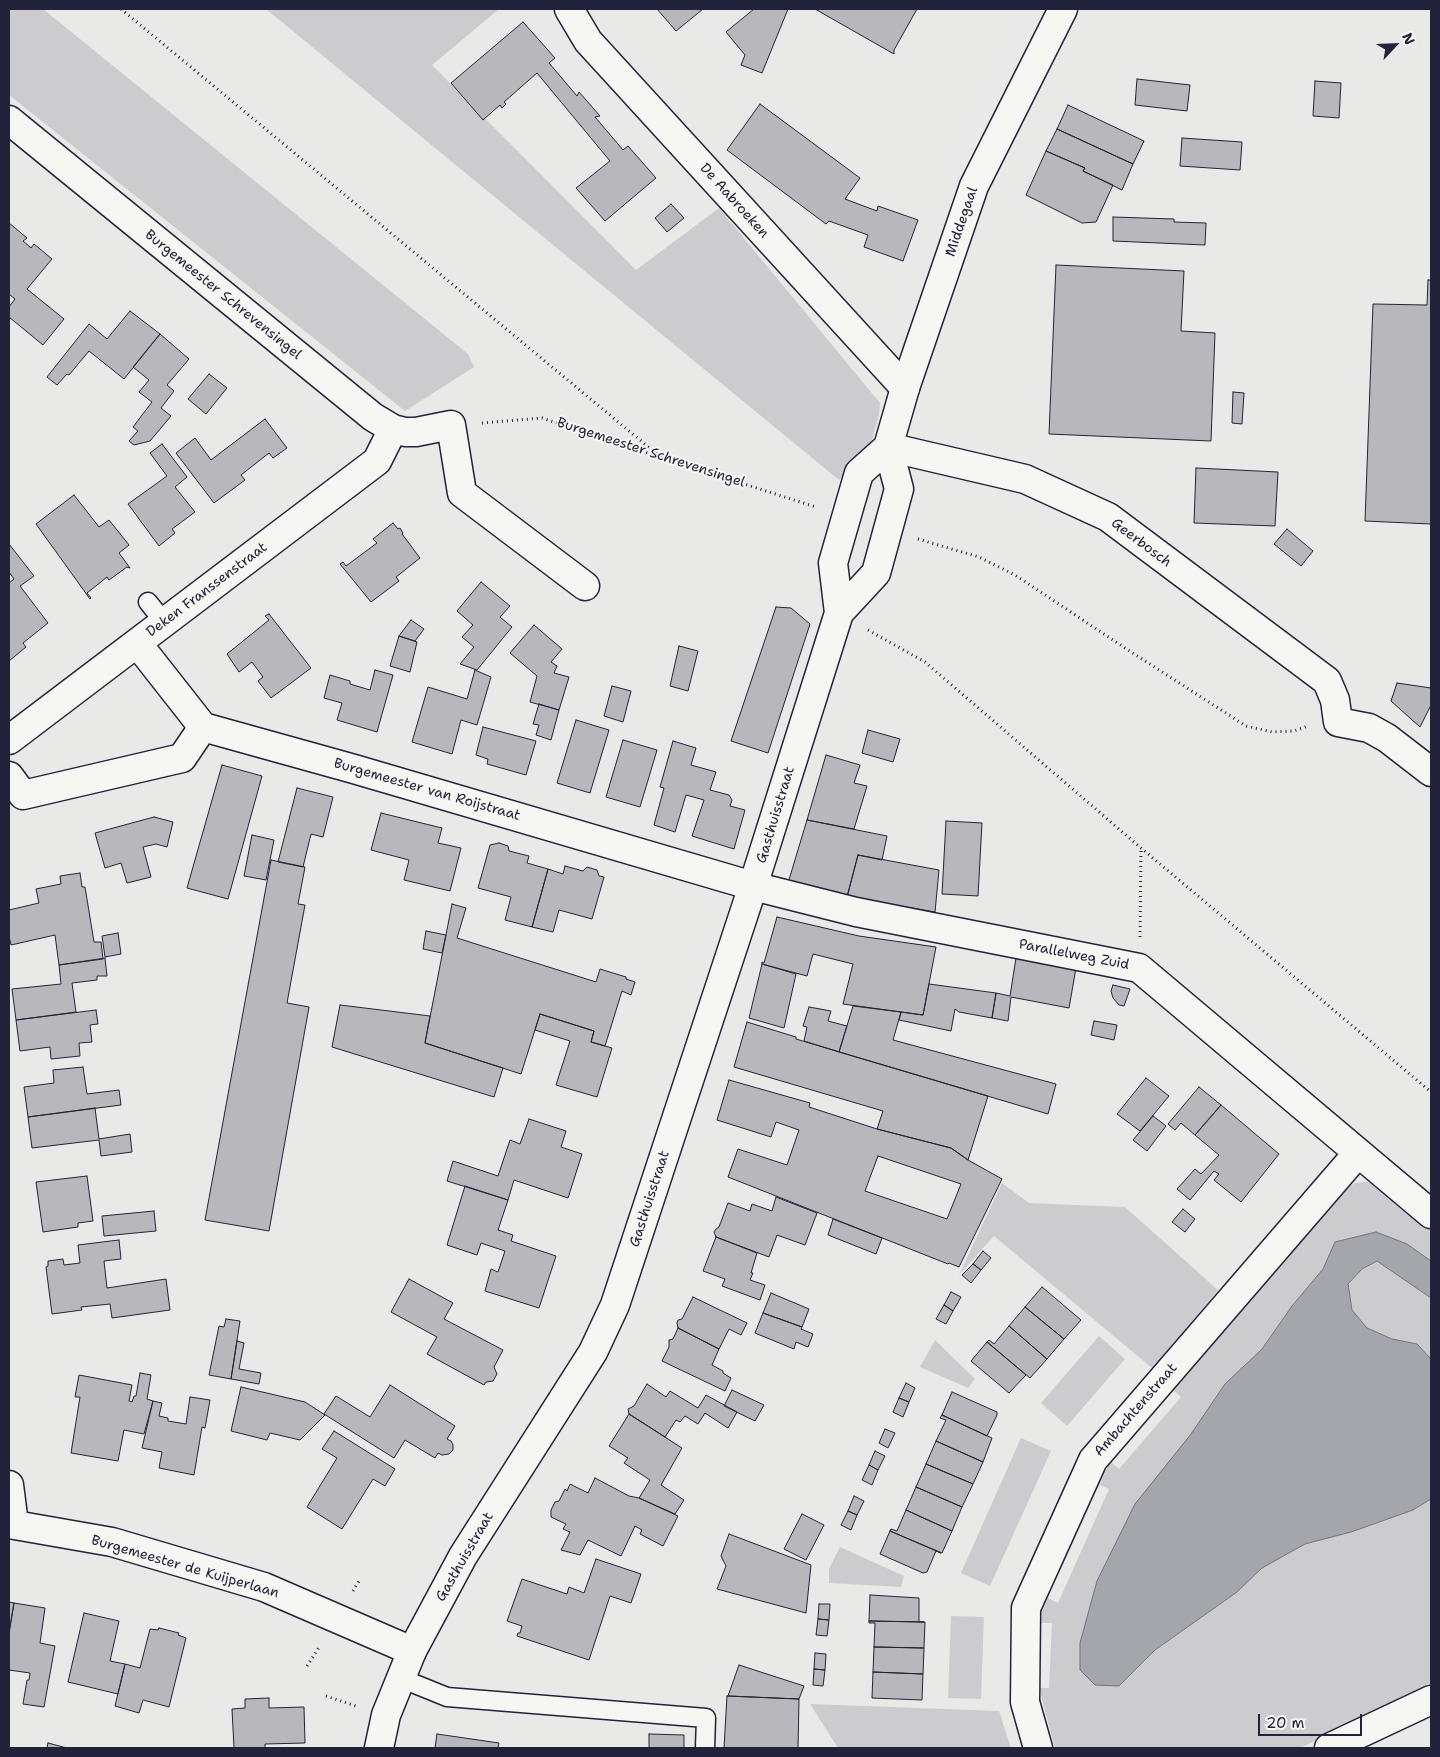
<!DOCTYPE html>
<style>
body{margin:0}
#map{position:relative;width:1440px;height:1757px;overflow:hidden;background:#e9e9e7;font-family:"Shantell Sans",sans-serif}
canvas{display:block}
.frame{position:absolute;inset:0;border:10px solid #22223b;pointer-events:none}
.north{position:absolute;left:1370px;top:20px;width:50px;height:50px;-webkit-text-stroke:4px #f6f6f2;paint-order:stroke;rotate:65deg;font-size:14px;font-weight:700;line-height:20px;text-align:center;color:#22223b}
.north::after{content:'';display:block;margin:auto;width:18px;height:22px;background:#22223b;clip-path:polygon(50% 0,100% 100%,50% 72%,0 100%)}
.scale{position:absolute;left:1258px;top:1714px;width:104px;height:22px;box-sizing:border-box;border:2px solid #22223b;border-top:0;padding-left:6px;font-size:15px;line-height:18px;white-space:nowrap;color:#22223b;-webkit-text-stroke:4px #f6f6f2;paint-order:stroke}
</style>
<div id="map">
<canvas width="1440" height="1757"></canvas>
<div class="frame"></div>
<div class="north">N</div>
<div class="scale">20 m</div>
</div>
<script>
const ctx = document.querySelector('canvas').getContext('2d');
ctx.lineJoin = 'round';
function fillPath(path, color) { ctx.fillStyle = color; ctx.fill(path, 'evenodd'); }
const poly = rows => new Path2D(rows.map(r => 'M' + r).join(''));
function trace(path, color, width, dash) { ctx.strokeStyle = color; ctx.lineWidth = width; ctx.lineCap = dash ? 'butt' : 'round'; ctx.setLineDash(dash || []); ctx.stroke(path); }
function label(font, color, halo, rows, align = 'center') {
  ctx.font = font + ' "Shantell Sans",sans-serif'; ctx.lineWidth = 4; ctx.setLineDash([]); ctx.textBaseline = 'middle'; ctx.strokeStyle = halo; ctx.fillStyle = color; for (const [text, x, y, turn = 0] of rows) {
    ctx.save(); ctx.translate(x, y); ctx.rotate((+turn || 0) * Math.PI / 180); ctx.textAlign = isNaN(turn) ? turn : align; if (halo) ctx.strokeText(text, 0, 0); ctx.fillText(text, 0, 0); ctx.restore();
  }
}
fillPath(poly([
 [9,9,43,9,468,354,474,367,405,411,9,95],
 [266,9,499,9,432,65,636,270,719,208,880,403,879,415,869,450,839,480],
 [1366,1182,1376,1184,1389,1191,1431,1227,1431,1261,1407,1244,1376,1232,1335,1242,1323,1269,1292,1306,1262,1349,1225,1384,1191,1434,1119,1686,1155,1650,1237,1592,1262,1568,1305,1544,1351,1532,1413,1510,1431,1499,1431,1687,1300,1748,1055,1748,1039,1688,1049,1688,1052,1623,1041,1623,1042,1612,1048,1598,1058,1603,1109,1489,1100,1485,1105,1472,1111,1462,1119,1469,1181,1397,1173,1390,1344,1190,1355,1183],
 [1002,1183,1029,1203,1125,1207,1218,1290,1152,1368,994,1236,959,1275],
 [1377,1261,1431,1298,1431,1359,1417,1344,1392,1339,1367,1328,1352,1310,1348,1284,1362,1269],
 [1099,1336,1125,1359,1067,1426,1041,1403],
 [935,1340,975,1379,968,1388,920,1367],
 [1021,1438,1051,1451,990,1586,961,1573],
 [840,1547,904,1576,901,1587,829,1583,829,1569],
 [951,1616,984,1617,981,1699,948,1698],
 [810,1704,999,1711,1011,1748,838,1748]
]), '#ccccce');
const water = poly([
 [1376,1232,1407,1244,1431,1261,1431,1298,1377,1261,1362,1269,1348,1284,1352,1310,1367,1328,1392,1339,1417,1344,1431,1359,1431,1499,1413,1510,1351,1532,1305,1544,1262,1568,1237,1592,1155,1650,1119,1686,1095,1685,1080,1670,1080,1643,1097,1581,1135,1504,1191,1434,1225,1384,1262,1349,1292,1306,1323,1269,1335,1242,1376,1232]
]);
fillPath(water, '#a5a5ac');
trace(water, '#71717f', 1);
const building = poly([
 [657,9,703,9,676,31,657,9],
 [754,9,788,9,762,73,741,65,745,55,726,32,754,9],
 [815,9,917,9,894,50,894,54,815,9],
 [523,22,555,58,549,63,577,96,579,92,600,116,595,117,623,150,628,146,656,178,605,221,576,188,610,161,537,73,504,102,506,104,502,108,500,105,483,120,451,83,523,22],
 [1137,79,1190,85,1187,111,1135,105,1137,79],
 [1315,81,1341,83,1339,118,1313,116,1315,81],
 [760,104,860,178,845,199,877,211,878,206,918,220,903,261,864,247,868,235,829,221,826,224,727,150,760,104],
 [1068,105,1144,141,1133,164,1057,129,1068,105],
 [1057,129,1133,164,1122,190,1083,171,1085,168,1046,151,1057,129],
 [1182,138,1242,142,1240,170,1180,166,1182,138],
 [1046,151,1085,168,1083,171,1113,185,1096,222,1082,223,1026,195,1046,151],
 [671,204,684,218,667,232,655,218,671,204],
 [1113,217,1174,219,1174,222,1206,223,1205,245,1113,241,1113,217],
 [9,223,27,238,23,241,31,248,34,244,52,259,27,289,64,319,43,345,9,317,9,307,15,299,9,294,9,223],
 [1056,265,1184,271,1181,331,1215,333,1211,441,1049,434,1056,265],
 [1428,280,1431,280,1431,524,1365,521,1373,304,1427,305,1428,280],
 [130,311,160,334,124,379,89,351,69,375,67,374,57,385,47,377,89,324,107,339,130,311],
 [160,334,189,359,167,385,174,391,161,408,171,416,150,441,134,445,129,441,138,431,133,427,152,402,139,392,149,380,133,367,160,334],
 [209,374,227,388,206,414,188,399,209,374],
 [1233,392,1244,393,1242,424,1232,423,1233,392],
 [265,419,287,448,273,458,269,453,241,475,245,480,214,503,176,453,195,438,211,460,265,419],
 [162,444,187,477,175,487,195,512,172,529,175,533,159,546,128,504,167,476,150,453,162,444],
 [1196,468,1278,472,1275,526,1194,523,1196,468],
 [74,495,99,527,109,520,129,545,119,553,130,568,127,567,109,580,107,577,87,593,91,598,90,599,36,524,74,495],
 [393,523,398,529,400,528,403,533,402,534,420,558,396,577,399,581,371,602,340,564,343,562,346,566,377,543,373,539,393,523],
 [1287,529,1313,551,1301,566,1274,544,1287,529],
 [9,544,34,576,20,586,48,623,23,643,26,647,9,661,9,583,14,579,9,572,9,544],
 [481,582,510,606,500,617,512,627,477,670,460,664,474,647,462,637,473,625,457,611,481,582],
 [776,607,791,608,810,624,768,753,731,741,776,607],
 [269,614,311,668,271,698,258,681,263,677,252,662,239,672,227,654,269,620,265,616,269,614],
 [411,620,424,629,415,641,399,636,411,620],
 [534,625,562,649,551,662,557,666,554,673,569,677,559,710,530,702,537,676,510,653,534,625],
 [399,636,417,642,410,672,390,666,399,636],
 [679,646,698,651,688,691,670,686,679,646],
 [375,670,393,675,377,732,337,720,342,703,324,698,330,675,350,681,350,684,370,690,375,670],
 [475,670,491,677,477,725,461,720,452,754,412,742,428,687,467,699,475,670],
 [1397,683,1431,688,1431,705,1420,727,1391,701,1397,683],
 [612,686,631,691,623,722,604,716,612,686],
 [539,704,559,710,551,740,536,735,539,725,533,724,539,704],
 [576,720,609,730,590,793,557,783,576,720],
 [483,727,536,741,526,775,487,764,488,759,476,755,483,727],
 [868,730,900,739,893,762,862,753,868,730],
 [623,740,657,750,640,807,606,797,623,740],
 [673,741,696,748,691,765,716,772,710,790,729,795,732,800,730,806,745,810,734,849,692,836,704,800,686,795,675,832,654,825,664,788,660,787,673,741],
 [826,755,860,765,854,783,867,786,854,829,807,820,826,755],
 [222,765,262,776,228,899,187,888,222,765],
 [297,788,333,797,323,837,311,834,303,867,278,862,297,788],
 [381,813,442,828,438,843,461,848,450,891,404,880,409,860,371,850,381,813],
 [154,817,173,822,167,847,156,844,143,847,151,877,127,883,121,863,105,868,95,833,154,817],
 [807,820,887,836,882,860,858,855,847,897,788,883,807,820],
 [946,821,982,823,978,896,942,894,946,821],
 [252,835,274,840,266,880,244,876,252,835],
 [499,843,508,846,509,851,529,856,527,863,548,869,532,927,505,920,511,897,478,888,490,845,499,843],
 [858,855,939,870,935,912,847,897,858,855],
 [271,860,305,867,298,904,305,905,287,1003,309,1007,269,1231,205,1220,271,860],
 [565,866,583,871,587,867,597,870,599,876,604,877,592,919,559,910,553,932,532,927,548,869,563,874,565,866],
 [80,873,82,887,85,887,94,942,101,942,103,959,59,965,55,935,11,945,9,936,9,910,39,903,36,889,61,884,60,876,80,873],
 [452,904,466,908,457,938,596,982,600,969,626,977,626,979,635,982,631,995,622,991,605,1046,591,1042,594,1031,540,1014,521,1074,425,1043,452,904],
 [777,917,859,936,936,947,923,1015,843,1004,853,964,813,954,807,976,762,964,762,962,764,963,777,917],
 [426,931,446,935,442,953,423,949,426,931],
 [118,933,121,954,105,957,102,936,118,933],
 [105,958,107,976,97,976,97,980,72,983,76,1012,16,1020,12,989,61,984,59,965,105,958],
 [1016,958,1076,968,1069,1008,1011,997,1008,1021,992,1018,996,993,1010,996,1016,958],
 [762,964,796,974,784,1028,749,1018,762,964],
 [929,984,996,993,992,1018,959,1012,955,1009,951,1031,899,1020,901,1012,923,1015,929,984],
 [1113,985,1130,989,1124,1006,1119,1005,1113,998,1111,991,1113,985],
 [340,1005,430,1016,425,1043,503,1068,494,1097,332,1047,340,1005],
 [853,1006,901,1012,893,1040,1056,1084,1048,1114,839,1052,853,1006],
 [809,1007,831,1011,828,1021,847,1026,839,1052,804,1041,807,1027,803,1026,809,1007],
 [96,1010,98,1024,90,1025,92,1042,79,1043,80,1056,51,1059,50,1047,20,1051,16,1020,96,1010],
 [540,1014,594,1031,591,1042,612,1048,597,1097,556,1085,570,1041,535,1030,540,1014],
 [1094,1021,1117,1025,1114,1040,1091,1035,1094,1021],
 [747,1022,796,1037,796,1039,988,1096,968,1160,951,1148,877,1129,883,1111,734,1067,747,1022],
 [83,1067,87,1094,119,1090,121,1105,28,1117,24,1087,54,1083,53,1070,83,1067],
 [1146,1078,1169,1096,1140,1131,1117,1114,1146,1078],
 [729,1080,810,1103,809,1107,877,1129,951,1148,968,1160,1002,1179,959,1267,949,1263,948,1264,728,1177,738,1149,787,1165,799,1130,776,1122,771,1137,717,1120,729,1080],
 [878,1156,961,1184,947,1219,865,1191,878,1156],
 [1199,1087,1221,1105,1195,1135,1181,1123,1175,1130,1168,1124,1199,1087],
 [1221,1105,1279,1154,1241,1202,1214,1180,1219,1174,1214,1171,1190,1200,1177,1189,1195,1169,1201,1174,1219,1155,1195,1135,1221,1105],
 [95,1108,99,1139,130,1134,132,1152,101,1156,99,1140,32,1148,28,1117,95,1108],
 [1153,1116,1166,1126,1147,1151,1133,1140,1153,1116],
 [529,1119,566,1131,561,1147,582,1154,568,1198,514,1180,508,1200,447,1181,453,1161,498,1176,510,1140,520,1144,529,1119],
 [87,1176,93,1221,78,1223,78,1227,43,1232,36,1182,87,1176],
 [465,1186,508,1200,498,1230,513,1235,511,1241,556,1256,539,1308,485,1291,491,1269,498,1272,505,1251,481,1243,477,1255,447,1245,465,1186],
 [776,1197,817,1213,805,1245,777,1235,769,1257,716,1237,714,1232,716,1229,719,1227,728,1203,750,1211,752,1204,772,1211,776,1197],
 [1183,1209,1195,1219,1185,1232,1172,1222,1183,1209],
 [154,1211,156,1231,104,1236,102,1216,154,1211],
 [833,1219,882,1238,876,1254,828,1235,833,1219],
 [716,1237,757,1253,751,1273,753,1273,750,1280,765,1285,760,1300,722,1286,725,1279,703,1271,716,1237],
 [119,1240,121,1259,104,1261,107,1288,166,1279,170,1310,112,1318,110,1304,81,1307,82,1310,52,1314,46,1267,48,1266,48,1261,63,1259,64,1265,80,1263,78,1245,119,1240],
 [983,1251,991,1258,981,1270,973,1264,983,1251],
 [973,1264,981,1270,971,1283,962,1275,973,1264],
 [409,1279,453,1303,444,1319,503,1350,494,1367,497,1374,493,1381,486,1382,484,1385,427,1354,437,1337,391,1312,409,1279],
 [1042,1287,1081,1320,1064,1339,1025,1307,1042,1287],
 [951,1292,961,1297,953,1311,944,1305,951,1292],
 [771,1293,809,1309,802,1327,763,1313,771,1293],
 [693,1297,747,1323,741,1335,729,1329,719,1349,678,1328,677,1323,678,1320,682,1319,693,1297],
 [944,1305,953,1311,946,1324,936,1319,944,1305],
 [1025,1307,1064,1339,1047,1359,1009,1326,1025,1307],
 [763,1313,802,1327,801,1329,813,1334,808,1347,796,1342,794,1349,755,1333,763,1313],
 [226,1319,240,1321,231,1379,209,1375,219,1326,224,1327,226,1319],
 [1009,1326,1047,1359,1030,1378,987,1342,989,1340,994,1344,1009,1326],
 [678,1328,719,1349,712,1365,723,1371,723,1373,731,1378,725,1391,662,1361,669,1347,669,1340,673,1339,678,1328],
 [237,1341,244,1343,239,1369,261,1373,259,1384,231,1379,237,1341],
 [987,1342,1026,1375,1009,1393,971,1361,987,1342],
 [140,1373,151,1375,147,1399,153,1401,144,1434,124,1430,118,1461,71,1453,80,1397,75,1397,79,1375,132,1385,129,1401,132,1402,134,1396,136,1396,140,1373],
 [906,1383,915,1388,909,1402,899,1398,906,1383],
 [647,1384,666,1397,670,1391,698,1408,706,1395,737,1412,728,1428,705,1413,698,1424,685,1416,680,1422,676,1420,665,1437,629,1414,628,1409,634,1406,647,1384],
 [390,1385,455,1426,447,1439,451,1441,453,1445,453,1450,449,1454,442,1455,438,1453,435,1458,405,1440,394,1458,324,1414,336,1396,370,1417,390,1385],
 [241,1387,305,1402,325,1415,300,1440,270,1433,267,1440,231,1431,241,1387],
 [732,1390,764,1405,755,1421,724,1406,732,1390],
 [952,1392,997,1412,997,1415,987,1436,942,1415,952,1392],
 [190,1397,210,1400,205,1428,202,1427,194,1475,159,1468,162,1452,142,1448,153,1401,162,1403,159,1416,168,1418,168,1421,186,1424,190,1397],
 [899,1398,909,1402,903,1417,893,1412,899,1398],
 [629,1414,682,1448,661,1485,684,1500,675,1514,639,1498,650,1480,624,1463,628,1458,609,1446,629,1414],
 [942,1415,992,1438,983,1462,936,1441,946,1420,940,1418,942,1415],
 [885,1429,895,1433,888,1448,879,1443,885,1429],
 [334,1431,395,1469,385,1486,373,1479,342,1529,307,1507,337,1458,322,1449,334,1431],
 [936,1441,983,1462,973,1484,926,1464,936,1441],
 [875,1451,885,1456,878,1470,869,1465,875,1451],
 [926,1464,973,1484,962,1507,916,1487,926,1464],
 [869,1465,878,1470,872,1485,862,1480,869,1465],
 [595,1478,629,1496,639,1498,678,1516,663,1546,640,1534,642,1530,635,1526,621,1556,588,1540,580,1555,561,1550,570,1532,563,1529,566,1524,551,1517,551,1510,555,1502,559,1501,565,1489,567,1491,570,1484,588,1493,595,1478],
 [916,1487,962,1507,952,1531,906,1510,916,1487],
 [854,1496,864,1501,857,1515,848,1511,854,1496],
 [906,1510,952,1531,942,1553,890,1531,891,1529,897,1531,906,1510],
 [848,1511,857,1515,851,1530,841,1525,848,1511],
 [802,1514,824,1525,806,1560,784,1549,802,1514],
 [890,1531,941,1553,936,1551,927,1572,923,1573,880,1554,890,1531],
 [729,1534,811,1565,806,1613,717,1589,726,1566,721,1556,729,1534],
 [596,1559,641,1574,631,1603,610,1596,589,1660,517,1636,518,1633,520,1633,522,1626,507,1621,522,1579,567,1594,569,1587,584,1593,596,1559],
 [870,1595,919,1598,919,1622,924,1622,869,1621,870,1595],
 [9,1602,14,1603,9,1633,9,1602],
 [14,1603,45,1608,40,1643,55,1646,44,1707,23,1704,27,1680,29,1680,30,1673,9,1670,9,1633,14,1603],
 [819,1604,830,1604,829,1620,818,1619,819,1604],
 [84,1613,119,1621,110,1661,125,1664,118,1694,68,1682,84,1613],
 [818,1619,829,1620,827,1636,816,1635,818,1619],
 [869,1621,925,1622,924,1648,874,1647,875,1623,869,1623,869,1621],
 [159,1628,179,1633,178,1635,186,1638,169,1707,143,1700,139,1713,115,1706,125,1664,140,1668,150,1629,158,1630,159,1628],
 [874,1647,924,1648,923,1674,873,1672,874,1647],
 [815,1653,826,1654,825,1670,814,1669,815,1653],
 [739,1665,804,1686,799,1699,728,1696,739,1665],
 [814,1669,825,1670,823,1686,813,1685,814,1669],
 [873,1672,923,1674,922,1700,872,1698,873,1672],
 [727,1696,799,1699,798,1748,724,1748,727,1696],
 [269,1698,269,1708,304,1707,305,1743,265,1744,265,1748,234,1748,232,1709,245,1708,245,1699,269,1698],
 [437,1734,499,1743,498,1748,435,1748,437,1734],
 [649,1734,684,1735,684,1748,649,1748,649,1734],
 [48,1743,67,1748,47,1748,48,1743]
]);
fillPath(building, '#b8b8bc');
trace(building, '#22223b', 1);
const lane = poly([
 [148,602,164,622],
 [400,1678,447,1697,706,1718,705,1748]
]);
const street = poly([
 [569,9,588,41,905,388],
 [9,120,373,417,393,429,405,432,416,432,451,425,462,493,585,586],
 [888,447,1025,479,1108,517,1327,681,1335,700,1338,722,1369,728,1387,738,1431,772],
 [137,643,203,727,354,769,753,886,856,912,1139,968,1431,1214],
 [9,740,377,461,393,429],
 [9,776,23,795,182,758,203,727],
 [9,1485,14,1524],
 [9,1524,112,1542,264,1587,412,1651],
 [1038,1748,1025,1702,1026,1608,1093,1460,1358,1153],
 [1329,1748,1431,1700]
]);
const secondary = poly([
 [839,613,876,573,899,489,888,447,905,388,974,186,1063,9],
 [379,1748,386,1715,412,1651,463,1556,593,1352,615,1305,753,886,839,613,833,563,859,473,888,447]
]);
trace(lane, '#22223b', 21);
trace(street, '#22223b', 31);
trace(secondary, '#22223b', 31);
trace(poly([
 [121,9,658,455],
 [482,423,542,418,660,457,816,507],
 [918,539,979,557,1015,575,1125,648,1246,726,1272,732,1294,731,1308,726],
 [868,630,925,662,1141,848,1431,1092],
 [1140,937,1141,849],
 [353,1591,359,1581],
 [307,1666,320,1646],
 [326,1696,356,1706]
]), '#22223b', 3, [1, 4]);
trace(lane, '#f6f6f2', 18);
trace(street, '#f6f6f2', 28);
trace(secondary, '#f6f6f2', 28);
label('14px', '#22223b', '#f6f6f2', [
 ["De Aabroeken",734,201,48],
 ["Middegaal",962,222,-71],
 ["Burgemeester Schrevensingel",223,295,39],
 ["Burgemeester Schrevensingel",651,453,18],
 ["Geerbosch",1141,543,37],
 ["Deken Franssenstraat",207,590,-37],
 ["Burgemeester van Roijstraat",427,790,16],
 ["Gasthuisstraat",776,815,-73],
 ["Parallelweg Zuid",1074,955,11],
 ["Gasthuisstraat",650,1199,-72],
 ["Ambachtenstraat",1136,1410,-49],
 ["Gasthuisstraat",465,1557,-60],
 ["Burgemeester de Kuijperlaan",185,1567,16]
]);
</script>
